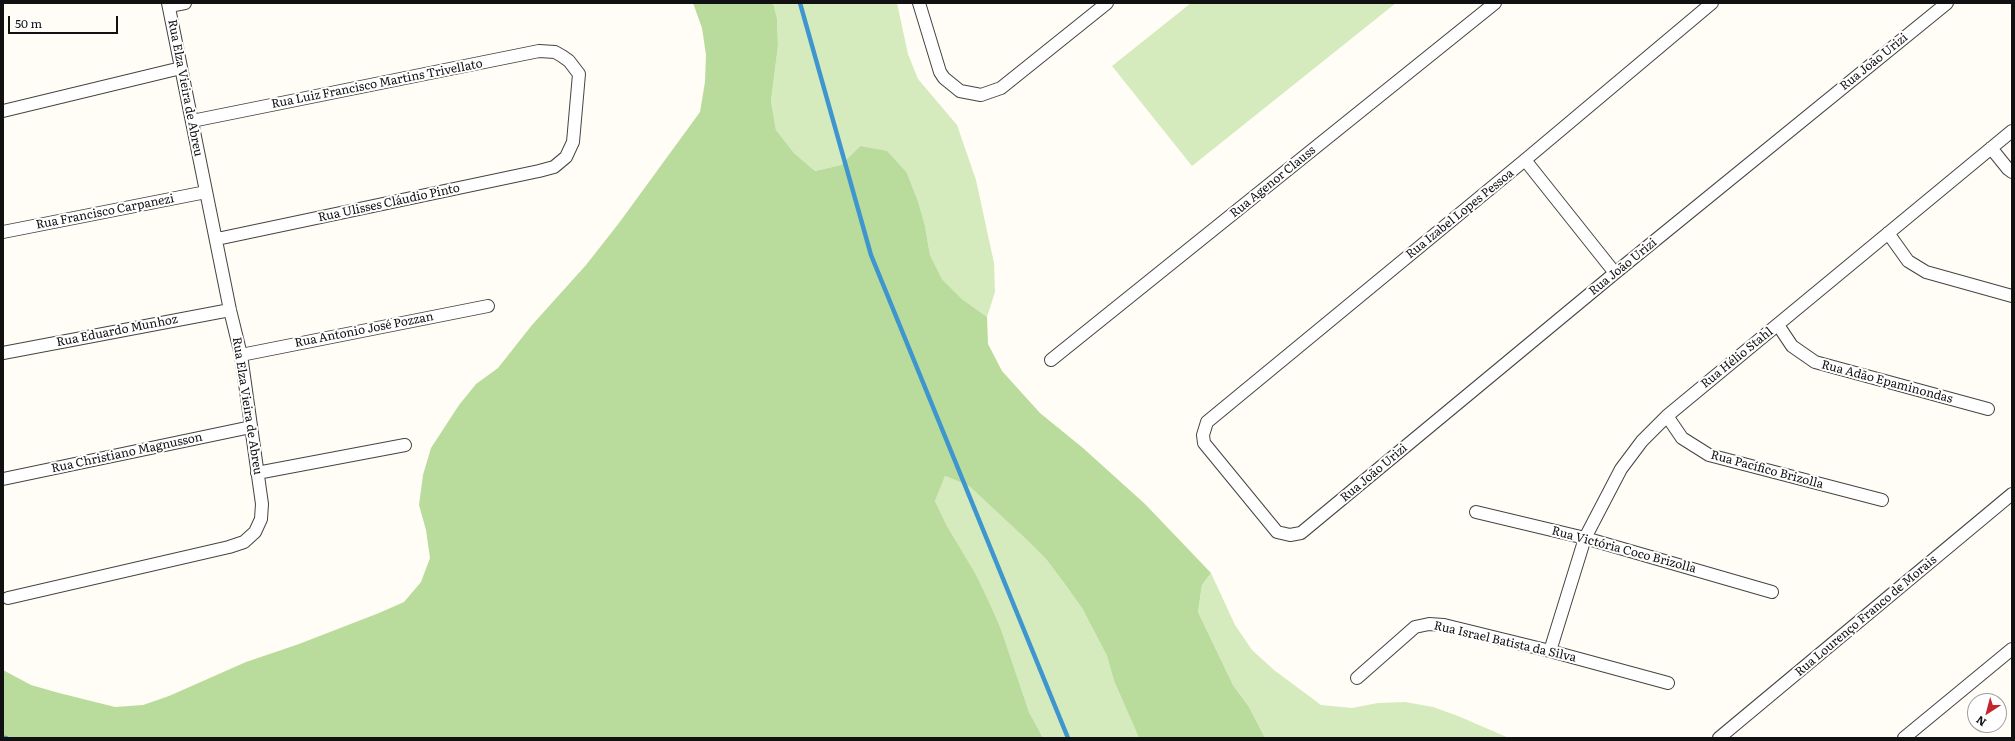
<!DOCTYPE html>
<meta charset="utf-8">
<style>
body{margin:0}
#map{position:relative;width:2015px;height:741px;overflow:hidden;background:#fffdf5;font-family:Literata,serif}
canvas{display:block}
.frame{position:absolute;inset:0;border:4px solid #111;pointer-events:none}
.north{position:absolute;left:1967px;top:693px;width:40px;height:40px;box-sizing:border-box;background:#fff;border:1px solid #a0a0a0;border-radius:50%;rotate:216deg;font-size:11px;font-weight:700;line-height:16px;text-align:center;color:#111}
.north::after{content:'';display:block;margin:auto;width:14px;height:18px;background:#c4262e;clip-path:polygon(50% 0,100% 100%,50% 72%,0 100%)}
.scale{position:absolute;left:8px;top:16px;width:110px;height:18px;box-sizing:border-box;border:2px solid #111;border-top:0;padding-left:5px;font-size:12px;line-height:14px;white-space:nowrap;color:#111;-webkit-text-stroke:3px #fff;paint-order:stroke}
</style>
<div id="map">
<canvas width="2015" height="741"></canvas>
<div class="frame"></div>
<div class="north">N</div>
<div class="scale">50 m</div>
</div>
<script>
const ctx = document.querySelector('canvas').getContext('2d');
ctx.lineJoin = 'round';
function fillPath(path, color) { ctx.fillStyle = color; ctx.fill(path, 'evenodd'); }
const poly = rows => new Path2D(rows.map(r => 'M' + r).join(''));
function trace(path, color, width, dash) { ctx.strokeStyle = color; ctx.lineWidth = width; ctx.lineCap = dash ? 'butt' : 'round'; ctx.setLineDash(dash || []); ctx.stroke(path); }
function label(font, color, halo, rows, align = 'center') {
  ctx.font = font + ' Literata,serif'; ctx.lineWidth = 4; ctx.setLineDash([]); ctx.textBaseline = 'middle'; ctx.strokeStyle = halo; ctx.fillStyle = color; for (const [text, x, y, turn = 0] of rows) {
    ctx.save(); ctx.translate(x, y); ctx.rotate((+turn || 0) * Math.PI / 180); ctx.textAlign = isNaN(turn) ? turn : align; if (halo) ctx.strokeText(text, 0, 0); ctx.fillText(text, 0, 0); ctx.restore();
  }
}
fillPath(poly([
 [773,3,897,3,908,54,918,79,957,125,976,180,994,263,995,292,987,317,962,299,942,279,930,255,925,226,918,201,907,173,860,146,841,165,815,171,794,153,776,130,771,101,778,46,777,18],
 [1191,3,1396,3,1192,166,1112,66],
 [945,476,969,486,1027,540,1046,559,1064,583,1082,608,1107,656,1114,681,1139,738,1043,738,1029,712,1001,629,990,604,976,576,947,526,935,501],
 [1211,573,1235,625,1252,650,1274,670,1321,705,1352,708,1378,703,1405,702,1433,707,1458,716,1509,738,1265,738,1249,707,1233,685,1198,612,1202,585]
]), '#d5ebbd');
fillPath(poly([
 [693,3,773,3,777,18,778,46,771,101,776,130,794,153,815,171,841,165,860,146,887,151,907,173,918,201,925,226,930,255,942,279,962,299,987,317,988,344,1002,371,1040,413,1083,448,1145,504,1211,573,1202,585,1198,612,1233,685,1249,707,1265,738,1139,738,1114,681,1107,656,1082,608,1064,583,1046,559,1027,540,969,486,945,476,935,501,947,526,976,575,990,604,1001,629,1029,712,1043,738,3,738,3,670,31,685,59,693,115,707,143,705,169,696,246,662,299,644,379,613,404,602,421,582,430,558,426,530,419,505,423,475,431,448,459,405,476,384,498,368,532,325,586,265,619,223,700,112,705,82,706,55,702,28]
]), '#b9dc9c');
trace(poly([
 [800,3,871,255,1068,738],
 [3,738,6,738]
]), '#3f96cf', 4.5);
const street = poly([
 [919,3,940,72,944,78,960,91,981,95,1001,88,1107,3],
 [1712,3,1525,160,1207,422,1203,435,1204,443,1277,532,1290,535,1301,533,1615,273,1947,3],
 [169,6,185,3],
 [3,111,181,68],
 [192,121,539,51,555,52,562,56,569,61,579,74,573,142,566,157,554,167,539,171,217,239],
 [1991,148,2008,169,2012,172],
 [1525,160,1615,273],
 [3,232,206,192],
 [1888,233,1908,261,1926,272,2012,296],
 [1778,325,1792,346,1815,362,1988,409],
 [3,353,230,310],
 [241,355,488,306],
 [1051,360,1495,3],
 [1667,416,1682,438,1709,455,1882,500],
 [257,473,405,445],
 [3,479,251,427],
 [1476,512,1585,538,1772,592],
 [8,598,229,547,244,542,255,532,261,519,262,504,241,355,230,310,168,3],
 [1550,651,1585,538,1621,469,1642,441,1667,416,2012,131],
 [1357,678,1415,627,1429,624,1444,625,1550,651,1668,683],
 [1719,738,2012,494],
 [1904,738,2012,649]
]);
trace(street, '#444', 14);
trace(street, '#fff', 12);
label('12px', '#111', '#fff', [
 ["Rua João Urizi",1874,62,-39],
 ["Rua Luiz Francisco Martins Trivellato",377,84,-11],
 ["Rua Elza Vieira de Abreu",185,88,79],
 ["Rua Agenor Clauss",1273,182,-39],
 ["Rua Ulisses Cláudio Pinto",389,203,-12],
 ["Rua Francisco Carpanezi",105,212,-11],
 ["Rua Izabel Lopes Pessoa",1460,214,-39],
 ["Rua João Urizi",1623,267,-39],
 ["Rua Antonio José Pozzan",364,330,-11],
 ["Rua Eduardo Munhoz",117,331,-11],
 ["Rua Hélio Stahl",1737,358,-39],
 ["Rua Adão Epaminondas",1887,382,15],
 ["Rua Elza Vieira de Abreu",247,406,81],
 ["Rua Christiano Magnusson",127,453,-12],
 ["Rua Pacífico Brizolla",1767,470,15],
 ["Rua João Urizi",1374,473,-40],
 ["Rua Victória Coco Brizolla",1624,550,15],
 ["Rua Lourenço Franco de Morais",1866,616,-40],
 ["Rua Israel Batista da Silva",1505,642,13]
]);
</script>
